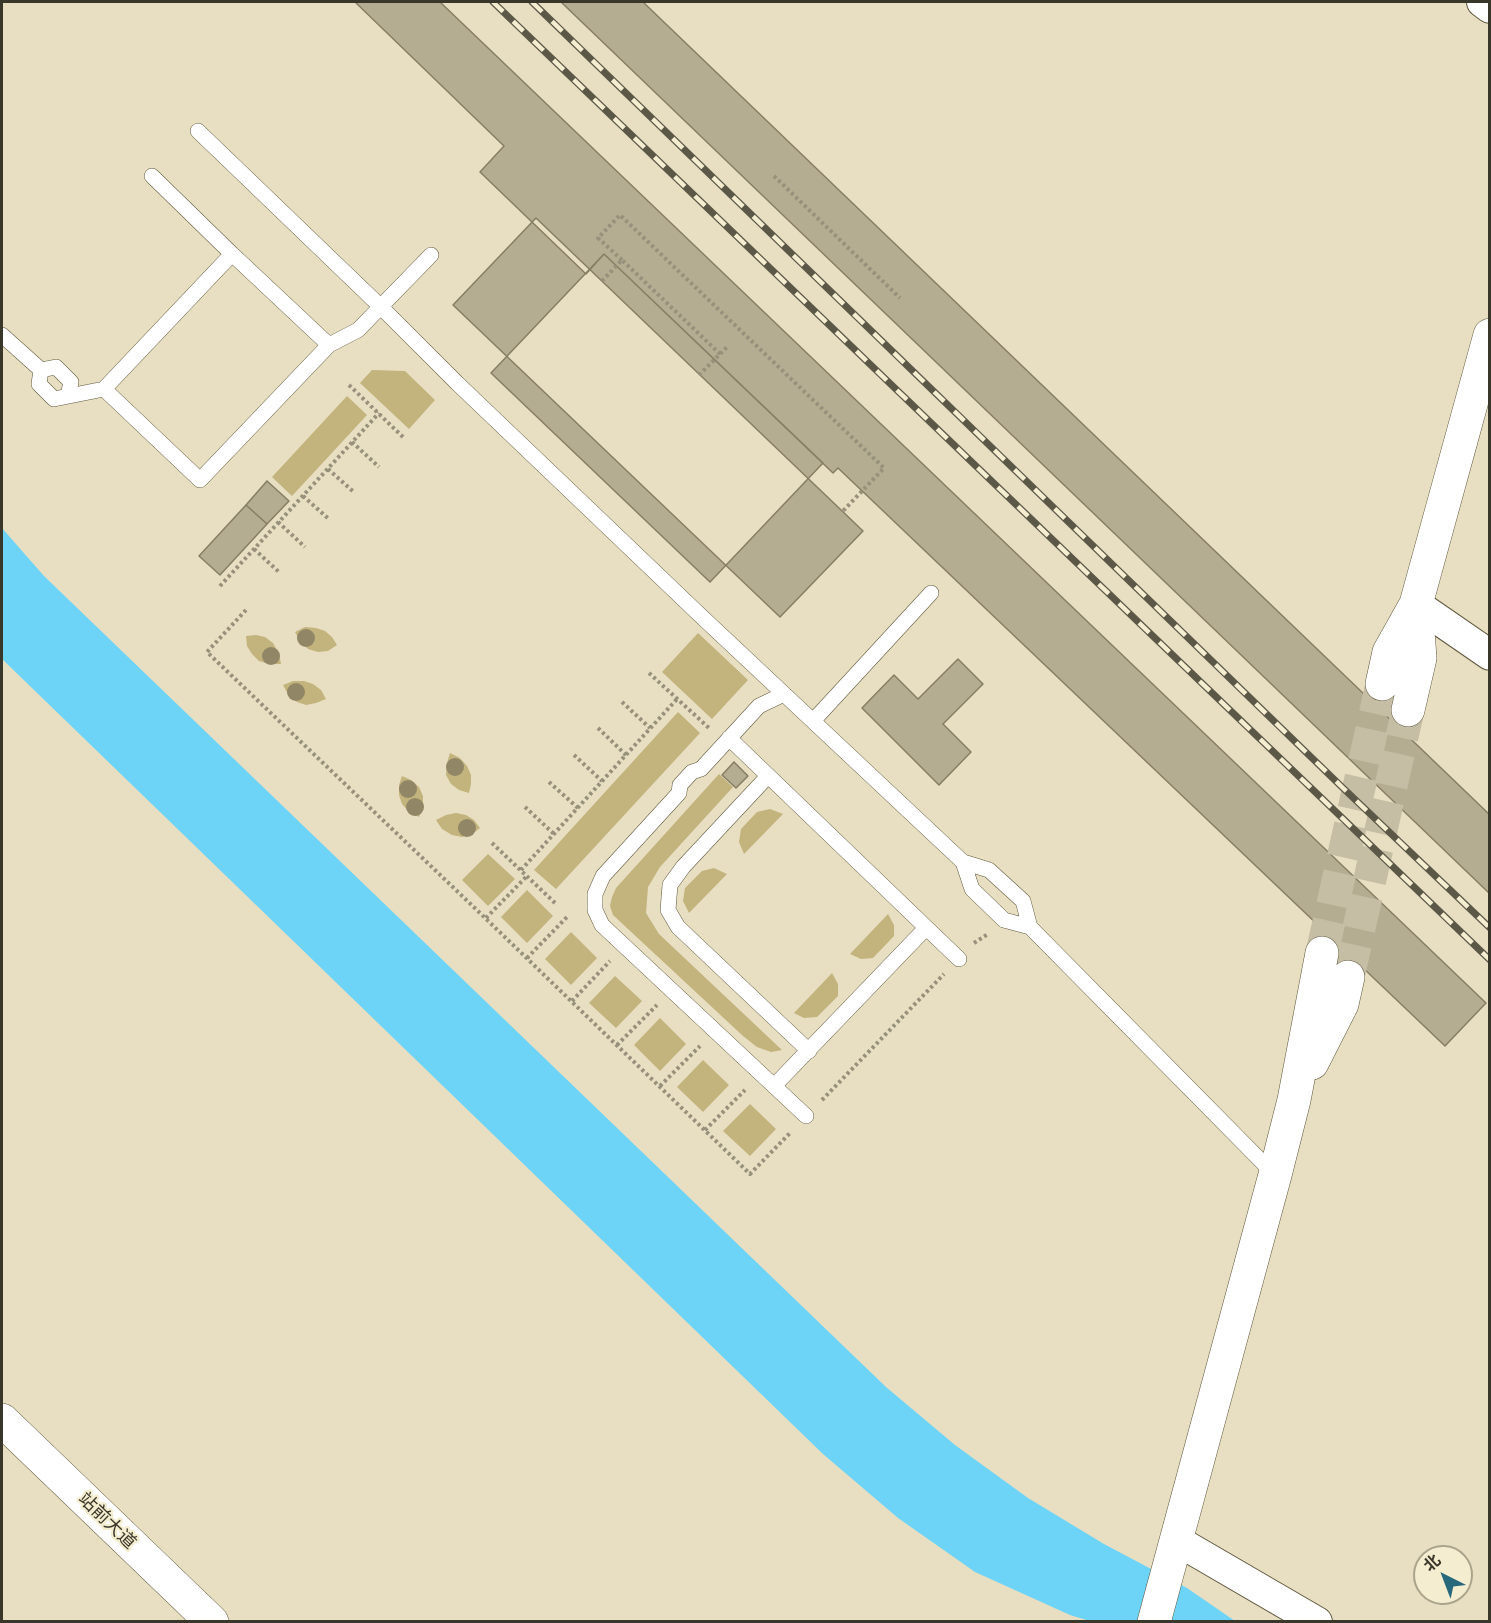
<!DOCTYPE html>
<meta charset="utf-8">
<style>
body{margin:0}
#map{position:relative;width:1491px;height:1623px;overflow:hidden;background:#e8dfc2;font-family:"Work Sans","Noto Sans SC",sans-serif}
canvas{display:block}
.frame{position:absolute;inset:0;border:3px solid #39362a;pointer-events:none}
.north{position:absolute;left:1413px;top:1545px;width:60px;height:60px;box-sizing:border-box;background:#f5edcf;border:2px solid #aaa48d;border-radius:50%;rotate:318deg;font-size:16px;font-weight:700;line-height:24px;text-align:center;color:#39362a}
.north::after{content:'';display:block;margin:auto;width:21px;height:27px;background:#28687d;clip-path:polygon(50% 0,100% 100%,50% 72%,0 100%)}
</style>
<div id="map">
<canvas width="1491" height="1623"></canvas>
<div class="frame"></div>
<div class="north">北</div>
</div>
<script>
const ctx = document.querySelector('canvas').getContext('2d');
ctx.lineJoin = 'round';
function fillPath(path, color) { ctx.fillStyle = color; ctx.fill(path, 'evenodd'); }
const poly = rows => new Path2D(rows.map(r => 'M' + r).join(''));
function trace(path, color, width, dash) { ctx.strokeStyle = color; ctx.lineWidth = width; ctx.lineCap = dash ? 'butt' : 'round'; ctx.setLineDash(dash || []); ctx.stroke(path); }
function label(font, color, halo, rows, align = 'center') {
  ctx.font = font + ' "Work Sans","Noto Sans SC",sans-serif'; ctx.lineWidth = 4.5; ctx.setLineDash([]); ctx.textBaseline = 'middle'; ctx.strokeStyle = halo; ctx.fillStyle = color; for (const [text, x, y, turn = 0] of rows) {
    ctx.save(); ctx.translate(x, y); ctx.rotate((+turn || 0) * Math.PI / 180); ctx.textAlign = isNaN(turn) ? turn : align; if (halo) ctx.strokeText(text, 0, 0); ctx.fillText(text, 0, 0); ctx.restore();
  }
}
fillPath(poly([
 [372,370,405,371,435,400,409,429,360,383],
 [347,396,367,415,292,496,272,477],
 [305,627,316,628,325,631,332,637,337,645,328,651,318,652,308,649,300,641,295,632],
 [698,633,748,680,712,719,662,672],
 [256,635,265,637,273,643,279,654,281,664,269,664,259,661,252,654,247,646,246,636],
 [293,681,304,681,313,684,321,690,326,699,316,703,306,705,297,702,288,694,283,685],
 [678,712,700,733,556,889,534,870],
 [450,753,460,758,467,766,471,775,471,784,469,793,459,790,451,784,446,775,447,763],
 [719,774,733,787,660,867,648,887,646,913,659,934,782,1050,771,1052,757,1047,743,1036,613,915,610,906,612,897,616,888],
 [402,776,411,780,419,787,423,796,423,808,419,817,409,812,402,804,399,795,399,785],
 [770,809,783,814,744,854,739,842,741,829,757,812],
 [456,813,466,815,474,820,480,828,472,834,462,837,452,835,442,829,436,820,446,815],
 [488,854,515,879,488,906,462,880],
 [714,868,727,874,689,913,683,901,685,888,702,871],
 [527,890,553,916,527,943,501,917],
 [888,914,894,925,894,936,873,958,861,959,850,954],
 [571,932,597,958,571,985,545,959],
 [832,973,838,984,838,996,817,1017,804,1018,794,1013],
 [615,976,642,1001,616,1028,589,1003],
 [660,1018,686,1044,660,1071,634,1045],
 [703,1060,729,1085,703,1112,677,1087],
 [750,1104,776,1129,750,1156,723,1131]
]), '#c3b37c');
fillPath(poly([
 [2,528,44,576,886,1387,955,1445,1028,1498,1104,1544,1187,1588,1235,1621,1093,1622,1070,1615,975,1572,898,1518,823,1454,2,659]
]), '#6ed4f7');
const building = poly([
 [355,2,440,2,1486,1003,1445,1046,838,468,833,473,604,254,586,274,480,172,504,146,355,2],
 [561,2,643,2,1490,815,1490,894,561,2],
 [536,218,863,531,780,617,453,305,536,218],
 [604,254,823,463,710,582,491,373,604,254],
 [267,481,289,501,267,524,246,505,267,481],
 [246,505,267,524,220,575,199,556,246,505],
 [958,659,983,684,943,724,971,752,939,785,862,708,894,675,918,699,958,659],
 [734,762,748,776,736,788,722,775,734,762]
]);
fillPath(building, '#b5ad91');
trace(building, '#867e64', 1.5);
trace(poly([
 [1322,953,1382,684],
 [1348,977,1408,710]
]), '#c5bda4', 33, [33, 16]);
const lane = poly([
 [198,131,381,307,457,383,702,617,963,862,989,870,1023,901,1030,927,1275,1175],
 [152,176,232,254],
 [2,335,41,370],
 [329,345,358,330,431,255],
 [41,370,39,384,54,399,104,389,232,254,329,345,200,480,104,389],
 [41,370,56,367,71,382,68,396],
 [784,694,759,706,701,769,692,772,680,785,679,793,603,876,595,894,595,910,602,925,806,1116],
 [813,721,931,593],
 [729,738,959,959],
 [768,776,683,867,670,885,668,910,678,927,809,1051],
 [963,862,972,889,1004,920,1030,927],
 [774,1086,926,928]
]);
const street = poly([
 [1482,2,1490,8],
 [1416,604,1490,655],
 [1176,1540,1317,1622]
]);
const secondary = poly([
 [1382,684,1389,652,1416,604,1490,335],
 [1408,710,1420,658,1416,604],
 [1312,1063,1342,1004,1348,977],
 [2,1420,212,1622],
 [1154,1622,1275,1175,1294,1100,1322,953]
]);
trace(lane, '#5f583e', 16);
trace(street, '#5f583e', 32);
trace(secondary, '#5f583e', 34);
trace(poly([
 [774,176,900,298],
 [622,260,598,238,620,215,884,468,842,512],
 [602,281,622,260,720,354],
 [699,375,727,347],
 [349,385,405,439],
 [352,442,379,467],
 [328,469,355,493],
 [303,496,330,520],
 [278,522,305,547],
 [254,549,280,573],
 [220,586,379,413],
 [246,610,207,652,481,914,750,1174,791,1132],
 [649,673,709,728],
 [622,702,650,728],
 [598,728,626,755],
 [574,755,602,781],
 [549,782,578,808],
 [525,807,554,834],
 [492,843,555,903],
 [521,870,677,699],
 [486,918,527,876],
 [974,943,988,934],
 [527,958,568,916],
 [572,1001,610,961],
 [617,1045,657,1005],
 [660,1086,700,1046],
 [822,1100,944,974],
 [705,1130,745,1090]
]), '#97917c', 4, [3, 3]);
trace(lane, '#fff', 15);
trace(street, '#fff', 30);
trace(secondary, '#fff', 33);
const rail = poly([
 [493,2,1490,960],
 [532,2,1344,789,1490,928]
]);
trace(rail, '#5c5848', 7);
trace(rail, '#f5edcf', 4.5, [14]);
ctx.fillStyle = '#918766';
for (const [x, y] of [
 [306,638],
 [271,656],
 [296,692],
 [455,767],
 [408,789],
 [415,807],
 [467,828]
]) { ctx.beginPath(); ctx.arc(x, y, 9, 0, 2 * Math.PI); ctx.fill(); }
label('18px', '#39362a', '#f5edcf', [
 ["站前大道",107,1521,44]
]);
</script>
